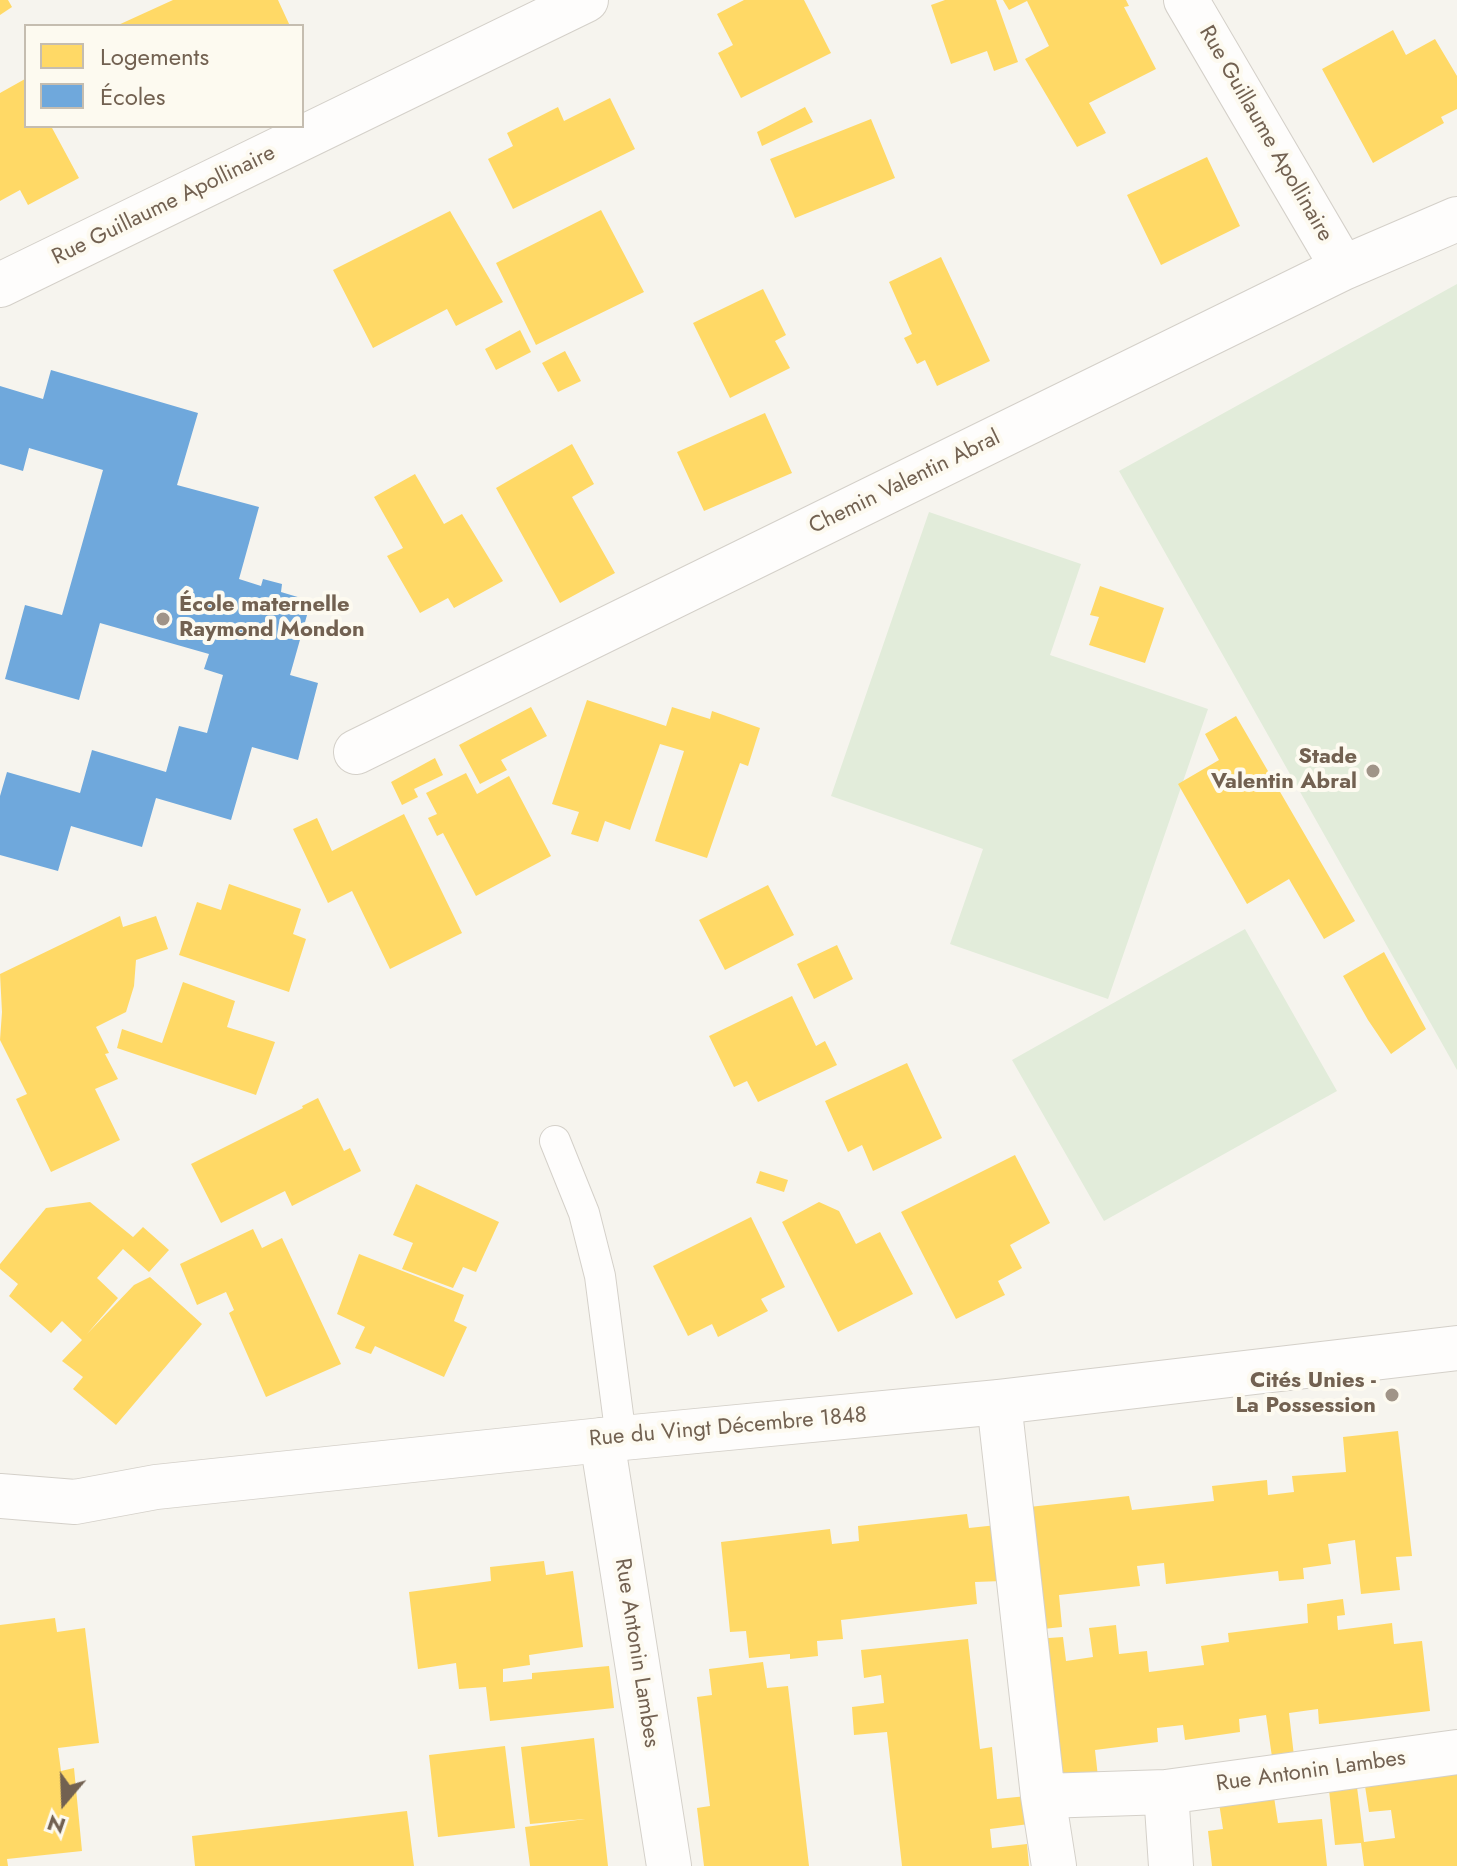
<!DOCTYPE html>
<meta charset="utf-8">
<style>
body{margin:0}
#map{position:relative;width:1457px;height:1866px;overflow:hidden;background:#f6f4ee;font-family:Jost,sans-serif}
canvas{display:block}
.legend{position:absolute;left:24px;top:24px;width:280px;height:104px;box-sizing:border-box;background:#fdfaf0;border:2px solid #c5bdb0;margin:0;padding:10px 14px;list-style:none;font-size:24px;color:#726151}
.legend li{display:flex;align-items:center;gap:16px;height:40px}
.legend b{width:40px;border:2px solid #c5bdb0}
.north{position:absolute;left:24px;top:1762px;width:80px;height:80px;-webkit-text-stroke:6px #fdfaf0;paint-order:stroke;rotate:199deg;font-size:22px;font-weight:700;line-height:32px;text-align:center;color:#726151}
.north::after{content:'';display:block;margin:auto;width:28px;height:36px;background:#726151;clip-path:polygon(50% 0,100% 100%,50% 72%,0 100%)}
</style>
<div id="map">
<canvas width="1457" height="1866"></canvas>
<ul class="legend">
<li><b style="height:22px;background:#ffd966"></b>Logements</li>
<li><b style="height:22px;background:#6fa8dc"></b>Écoles</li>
</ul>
<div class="north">N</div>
</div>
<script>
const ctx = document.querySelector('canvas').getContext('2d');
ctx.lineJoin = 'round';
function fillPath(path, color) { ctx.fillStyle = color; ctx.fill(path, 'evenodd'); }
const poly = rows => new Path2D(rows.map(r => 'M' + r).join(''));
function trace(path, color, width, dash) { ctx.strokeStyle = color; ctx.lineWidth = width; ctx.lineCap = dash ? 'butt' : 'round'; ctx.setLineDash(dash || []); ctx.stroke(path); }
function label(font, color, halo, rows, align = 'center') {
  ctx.font = font + ' Jost,sans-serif'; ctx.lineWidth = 8; ctx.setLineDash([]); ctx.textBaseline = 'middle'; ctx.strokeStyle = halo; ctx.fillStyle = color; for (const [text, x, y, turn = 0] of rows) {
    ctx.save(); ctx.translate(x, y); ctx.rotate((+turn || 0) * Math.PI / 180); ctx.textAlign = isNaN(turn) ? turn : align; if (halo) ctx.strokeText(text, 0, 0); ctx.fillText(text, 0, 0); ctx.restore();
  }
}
fillPath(poly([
 [1457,284,1457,1070,1119,471],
 [929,512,1081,564,1050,655,1208,709,1108,999,950,944,983,849,831,796],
 [1245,929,1337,1091,1104,1221,1012,1060]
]), '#e2ecda');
fillPath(poly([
 [0,0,8,0,12,7,0,15],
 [173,0,278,0,290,26,116,26],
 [744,0,804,0,831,53,741,98,718,53,733,45,717,14],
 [945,0,996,0,1018,62,994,71,987,51,951,64,931,5],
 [1003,0,1126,0,1129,6,1124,7,1156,69,1089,103,1106,133,1077,147,1025,59,1049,46,1027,1,1009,10],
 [1393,30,1406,55,1435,39,1457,76,1457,109,1441,117,1444,123,1373,163,1322,69],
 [25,79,26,126,51,126,79,178,28,205,20,190,0,201,0,93],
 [610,98,635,149,513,209,488,159,513,146,507,133,558,107,564,121],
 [805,107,813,122,762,146,757,132],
 [871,119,895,178,795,218,770,159],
 [1207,157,1240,226,1161,265,1127,195],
 [601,210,644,292,536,345,496,263],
 [450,211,503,302,456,326,447,309,373,348,333,270],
 [941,257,990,361,937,386,925,360,917,364,904,338,912,334,889,282],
 [763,289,786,335,775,341,790,368,730,398,693,323],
 [520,330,531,352,496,370,485,349],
 [565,351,581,381,558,392,542,363],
 [765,413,792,473,704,511,677,452],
 [572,444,594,484,572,497,615,573,560,603,496,488],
 [415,474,444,524,462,514,503,581,454,608,448,598,420,613,387,556,403,548,374,497],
 [1100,586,1164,608,1145,663,1089,645,1099,617,1090,615],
 [587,700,666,726,672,707,710,719,712,711,760,728,748,766,740,763,707,858,655,841,684,751,660,744,630,830,605,821,598,842,571,834,579,812,552,804],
 [531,707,547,736,501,760,507,770,480,784,459,745],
 [1236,716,1355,921,1324,939,1289,879,1247,904,1178,784,1219,760,1205,734],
 [435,758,443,775,414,789,418,797,402,805,391,782],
 [466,773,477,794,509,776,551,856,476,896,443,833,437,836,428,818,437,814,426,793],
 [404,814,462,933,390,969,352,891,328,903,293,829,317,818,332,851],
 [229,884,301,909,293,934,306,939,289,992,179,955,197,902,221,910],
 [768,885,794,935,725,970,699,920],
 [120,916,123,927,156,916,168,949,136,960,134,986,126,1012,96,1027,109,1053,105,1054,118,1079,95,1089,120,1140,51,1172,16,1099,27,1094,0,1040,2,1012,0,974],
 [837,945,853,979,814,999,797,964],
 [1384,952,1426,1029,1391,1054,1368,1020,1343,976],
 [183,982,235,1001,227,1027,275,1042,256,1095,117,1048,122,1029,162,1043],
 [792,996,816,1046,825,1041,837,1065,758,1102,747,1081,734,1087,709,1036],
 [907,1063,942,1138,873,1171,862,1145,848,1152,825,1101],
 [318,1098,344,1151,350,1148,361,1171,292,1206,285,1191,221,1223,191,1164,303,1108,302,1106],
 [1015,1155,1050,1223,1010,1245,1022,1268,998,1281,1005,1295,956,1319,901,1212],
 [760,1171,788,1180,784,1192,756,1183],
 [416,1184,499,1222,476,1272,463,1267,453,1288,402,1269,413,1243,393,1235],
 [90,1202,133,1237,143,1227,169,1250,149,1272,123,1249,97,1278,118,1298,87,1334,134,1285,150,1277,202,1324,116,1425,73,1389,83,1377,62,1361,82,1340,62,1321,51,1333,9,1296,18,1284,0,1269,0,1264,46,1208],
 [819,1202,839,1211,856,1244,880,1232,913,1294,838,1332,782,1222],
 [751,1217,785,1287,761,1299,768,1311,718,1337,712,1324,688,1336,653,1266],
 [253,1229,262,1248,282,1238,341,1364,266,1397,229,1313,234,1310,226,1292,197,1305,180,1264],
 [359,1254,464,1295,454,1321,467,1327,444,1377,375,1346,371,1354,355,1348,365,1327,337,1314],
 [1398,1431,1412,1556,1396,1557,1400,1590,1361,1594,1355,1540,1328,1544,1331,1564,1303,1568,1304,1579,1279,1581,1278,1571,1166,1584,1164,1563,1137,1566,1140,1586,1059,1595,1062,1627,1034,1630,1020,1508,1129,1496,1132,1510,1214,1501,1212,1486,1267,1480,1268,1495,1294,1492,1292,1476,1346,1472,1343,1437],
 [967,1514,969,1528,997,1525,1002,1581,975,1582,977,1604,841,1620,843,1639,817,1641,818,1656,790,1659,790,1654,749,1658,746,1631,730,1632,721,1542,830,1529,832,1544,859,1541,858,1526],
 [544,1561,546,1575,573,1571,583,1647,529,1655,530,1665,503,1669,503,1682,532,1679,532,1673,609,1666,614,1708,490,1721,486,1687,459,1689,456,1663,418,1669,409,1592,491,1581,490,1567],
 [1343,1599,1345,1615,1337,1616,1338,1630,1392,1623,1394,1644,1422,1641,1430,1711,1319,1724,1318,1709,1289,1713,1294,1756,1272,1757,1266,1715,1239,1719,1240,1732,1185,1740,1183,1725,1157,1728,1158,1742,1095,1750,1099,1786,1063,1788,1035,1639,1063,1637,1066,1661,1093,1657,1089,1628,1116,1625,1119,1654,1147,1651,1149,1672,1204,1665,1201,1646,1229,1642,1228,1633,1308,1623,1307,1604],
 [55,1618,57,1632,85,1628,95,1711,99,1743,58,1748,61,1771,74,1768,82,1851,7,1859,8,1866,0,1866,0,1625],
 [968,1639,980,1749,992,1747,997,1799,1027,1796,1029,1824,990,1829,992,1848,1027,1844,1029,1866,902,1866,887,1732,854,1735,852,1707,884,1703,881,1675,864,1678,861,1650],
 [763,1662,767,1688,788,1686,809,1866,704,1866,697,1808,710,1806,697,1697,712,1695,709,1669],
 [594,1738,608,1866,530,1866,525,1827,585,1819,530,1824,521,1747],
 [505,1746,515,1828,438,1837,429,1755],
 [1457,1774,1457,1866,1364,1866,1361,1843,1335,1845,1329,1790,1357,1787,1364,1842,1395,1838,1391,1810,1369,1812,1365,1786],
 [1274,1797,1278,1823,1322,1819,1327,1866,1212,1866,1208,1831,1223,1829,1219,1803],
 [407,1811,414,1866,195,1866,192,1836]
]), '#ffd966');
fillPath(poly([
 [51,370,198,413,177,485,259,507,239,579,261,586,263,579,282,584,281,592,311,601,290,675,318,683,298,760,252,747,231,820,156,798,142,847,71,826,58,871,0,855,0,796,7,772,80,793,92,750,166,772,179,726,207,733,223,675,204,669,209,654,100,623,79,700,5,679,25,605,62,615,103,470,29,448,23,471,0,464,0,386,43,399]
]), '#6fa8dc');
const lane = poly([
 [555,1141,584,1213,600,1276,621,1438]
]);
const street = poly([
 [1186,0,1343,268],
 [0,285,586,0],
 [356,752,1343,268,1457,219],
 [999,1402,1043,1796,1054,1866],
 [602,1440,669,1866],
 [1166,1792,1171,1866],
 [1043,1796,1166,1792,1457,1752]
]);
const secondary = poly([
 [0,1496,75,1502,156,1487,602,1440,999,1402,1457,1348]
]);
trace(lane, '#d4d0c9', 32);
trace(street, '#d4d0c9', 46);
trace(secondary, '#d4d0c9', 46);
trace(lane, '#fefdfc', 30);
trace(street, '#fefdfc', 44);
trace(secondary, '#fefdfc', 44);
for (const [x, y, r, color] of [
 [163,619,8,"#a09488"],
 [1373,771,8,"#a09488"],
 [1392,1395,8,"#a09488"]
]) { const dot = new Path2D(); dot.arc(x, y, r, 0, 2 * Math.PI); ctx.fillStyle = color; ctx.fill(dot); trace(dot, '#fdfaf0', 3); }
label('22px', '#726151', '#fdfaf0', [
 ["Rue Guillaume Apollinaire",1265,134,60],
 ["Rue Guillaume Apollinaire",164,206,-26],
 ["Chemin Valentin Abral",905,483,-26],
 ["Rue du Vingt Décembre 1848",728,1428,-5],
 ["Rue Antonin Lambes",636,1653,81],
 ["Rue Antonin Lambes",1311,1772,-8]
]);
label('bold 22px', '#726151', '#fdfaf0', [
 ["École maternelle",179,606,"left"],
 ["Raymond Mondon",179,631,"left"],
 ["Stade",1357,758],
 ["Valentin Abral",1357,783],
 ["Cités Unies -",1376,1382],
 ["La Possession",1376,1407]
], 'right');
</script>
